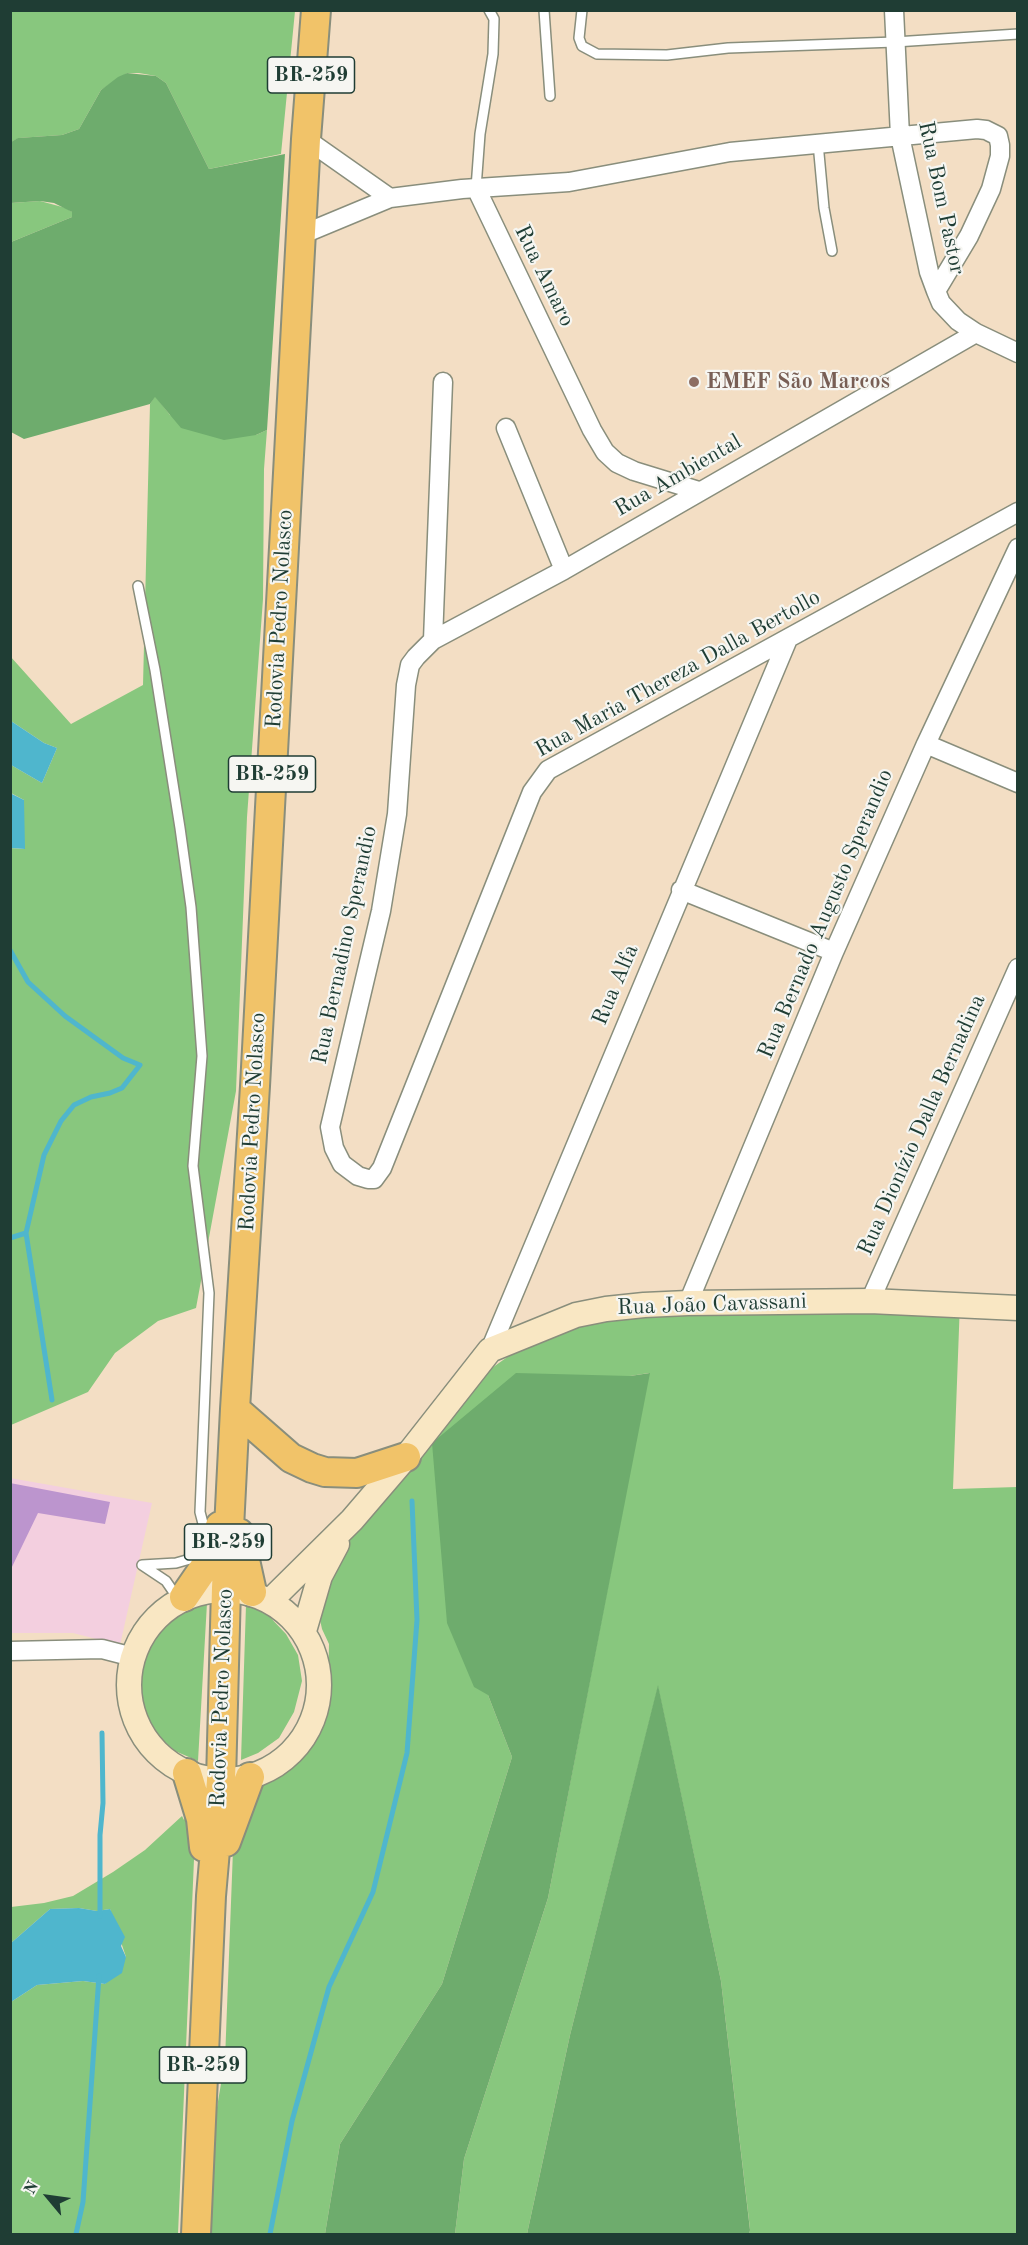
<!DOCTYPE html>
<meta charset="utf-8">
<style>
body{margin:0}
#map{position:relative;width:1028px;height:2245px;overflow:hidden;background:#f3dec4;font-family:"Old Standard TT",serif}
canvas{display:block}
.frame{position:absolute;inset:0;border:12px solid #1f3d34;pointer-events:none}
.north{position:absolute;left:18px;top:2167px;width:60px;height:60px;-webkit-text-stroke:4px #f6f6f2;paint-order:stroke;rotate:299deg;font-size:16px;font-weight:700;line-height:24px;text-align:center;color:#1f3d34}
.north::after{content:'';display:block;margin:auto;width:21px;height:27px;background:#1f3d34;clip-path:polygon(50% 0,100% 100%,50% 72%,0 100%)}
</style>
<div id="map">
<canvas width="1028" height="2245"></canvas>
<div class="frame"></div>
<div class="north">N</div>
</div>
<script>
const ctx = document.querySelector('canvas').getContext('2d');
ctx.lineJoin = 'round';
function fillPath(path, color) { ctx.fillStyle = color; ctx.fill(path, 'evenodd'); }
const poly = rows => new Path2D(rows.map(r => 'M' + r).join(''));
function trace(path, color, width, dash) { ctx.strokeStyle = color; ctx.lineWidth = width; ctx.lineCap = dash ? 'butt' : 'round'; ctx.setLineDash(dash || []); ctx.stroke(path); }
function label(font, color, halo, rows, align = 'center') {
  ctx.font = font + ' "Old Standard TT",serif'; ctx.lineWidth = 4.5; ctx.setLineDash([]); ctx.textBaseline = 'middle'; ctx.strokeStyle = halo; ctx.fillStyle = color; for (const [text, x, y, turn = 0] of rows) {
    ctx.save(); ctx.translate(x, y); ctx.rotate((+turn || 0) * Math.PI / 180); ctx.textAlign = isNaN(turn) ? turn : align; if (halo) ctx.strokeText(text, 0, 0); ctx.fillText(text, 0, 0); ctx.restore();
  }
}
fillPath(poly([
 [10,1478,152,1503,120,1645,73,1633,11,1633]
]), '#f3cfdf');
fillPath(poly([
 [11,11,295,11,281,154,209,169,166,83,156,76,139,73,127,73,101,90,79,129,62,135,19,138,11,142],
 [40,201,66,208,72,212,72,217,11,242,11,203],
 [155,396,170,415,256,435,267,430,264,469,263,599,247,817,236,1091,196,1308,158,1321,115,1353,88,1392,11,1425,10,848,24,849,24,800,11,793,11,765,42,783,57,748,44,743,11,721,10,656,71,724,143,685,150,404],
 [960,1302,953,1489,1017,1487,1017,2234,749,2234,750,2229,721,1981,658,1687,570,2035,527,2234,455,2234,464,2159,548,1898,649,1373,630,1376,488,1695,512,1757,442,1984,340,2144,325,2234,209,2234,214,2125,225,2060,233,1850,247,1800,274,1774,295,1760,318,1731,328,1687,329,1644,322,1629,317,1606,331,1563,370,1508,475,1380,537,1336,592,1316],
 [207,1603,198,1761,175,1751,154,1732,141,1707,138,1677,148,1647,164,1622,185,1608],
 [246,1605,267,1614,286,1634,298,1655,302,1681,294,1712,279,1738,258,1753,241,1760],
 [191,1809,195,1836,178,2234,11,2234,11,2002,37,1985,83,1981,105,1984,126,1957,110,1909,97,1911,79,1908,50,1909,11,1943,11,1907,44,1903,73,1896,113,1872,145,1850,182,1816,184,1820]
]), '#88c77e');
fillPath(poly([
 [127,73,156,76,166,83,209,169,285,154,267,430,256,435,224,440,181,428,155,397,150,404,24,439,11,432,11,242,72,217,72,212,54,203,40,201,11,203,11,142,18,138,62,135,79,129,101,90,118,77],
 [516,1373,630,1376,650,1373,548,1898,464,2159,455,2234,325,2234,340,2144,442,1984,512,1757,488,1695,474,1687,447,1623,432,1443],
 [658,1685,721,1981,750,2230,749,2234,527,2234,570,2035]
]), '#6eac6d');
fillPath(poly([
 [11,721,44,743,57,748,42,783,11,765],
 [10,793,24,800,25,849,11,848],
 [79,1908,97,1911,110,1909,125,1937,121,1946,126,1957,122,1973,105,1984,83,1981,37,1985,11,2002,11,1943,50,1909]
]), '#4fb6cd');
trace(poly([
 [10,950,28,982,65,1016,123,1058,140,1065,122,1088,110,1093,91,1097,74,1105,61,1121,44,1155,26,1233,52,1400],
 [10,1238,26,1233],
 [100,1916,100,1835,103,1803,102,1733],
 [76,2234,83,2202,99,1976],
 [270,2234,292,2121,329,1987,373,1892,407,1753,417,1620,412,1501]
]), '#4fb6cd', 5);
fillPath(poly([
 [10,1483,110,1502,105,1524,38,1513,10,1571]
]), '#bc95ce');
const service = poly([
 [544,10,550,96],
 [582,10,579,38,582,46,597,54,667,55,728,48,895,42,1018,34],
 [818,143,824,208,832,251],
 [476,188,480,134,493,54,494,19,489,10],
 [138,586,155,670,180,828,191,907,202,1056,193,1166,209,1293,200,1512,207,1539],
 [179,1600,166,1581,142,1565,176,1563,204,1555]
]);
const minor = poly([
 [894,10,900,136,929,272,936,291,941,303,958,321,976,333,1018,353],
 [306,139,390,198,462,189,569,182,730,152,977,129,986,130,998,136,1000,145,1000,156,991,189,969,236,936,291],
 [476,188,592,430,605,452,617,463,634,471,699,491],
 [301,235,390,198],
 [976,333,564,570,433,640,416,657,410,665,406,685,397,814,381,911,330,1127,334,1148,342,1164,358,1176,368,1179,374,1179,382,1168,532,792,548,770,1018,512],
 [506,428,564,570],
 [433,640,443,382],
 [926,744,1018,783],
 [681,890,834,952],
 [870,1301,1018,968],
 [688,1303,834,952,926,744,1018,548],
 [490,1350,788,639],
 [10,1651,102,1649,133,1657]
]);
const secondary = poly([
 '129 1685a95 95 0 1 1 190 0a95 95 0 1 1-190 0Z',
 [271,1600,352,1520,406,1457,490,1350,576,1315,606,1309,644,1305,688,1303,870,1301,1018,1308],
 [304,1631,320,1576,337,1544]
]);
const trunk = poly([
 [235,1409,291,1458,312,1468,325,1472,357,1473,406,1457],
 [239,1533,252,1592],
 [184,1597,206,1565,220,1526],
 [187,1773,201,1819,204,1847],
 [226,1842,250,1777],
 [196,2234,211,1896,221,1781,226,1588,235,1409,255,1086,306,139,316,10]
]);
trace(service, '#898e7c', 12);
trace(minor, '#898e7c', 21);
trace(secondary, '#898e7c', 27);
trace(trunk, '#898e7c', 32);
trace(service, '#fff', 9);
trace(minor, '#fff', 18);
trace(secondary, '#f9e7c3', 24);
trace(trunk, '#f1c369', 28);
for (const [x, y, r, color] of [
 [694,382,6,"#8d6e63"]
]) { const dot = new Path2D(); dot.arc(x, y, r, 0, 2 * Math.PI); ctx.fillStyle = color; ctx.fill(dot); trace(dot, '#f6f6f2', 2); }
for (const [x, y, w] of [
 [311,75,87],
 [272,774,87],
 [228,1542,87],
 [203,2065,87]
]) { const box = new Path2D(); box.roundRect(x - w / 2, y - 18, w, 36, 4.5); ctx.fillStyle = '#f6f6f2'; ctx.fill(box); trace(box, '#1f3d34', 1.5); }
label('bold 21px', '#1f3d34', null, [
 ["BR-259",311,75],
 ["BR-259",272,774],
 ["BR-259",228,1542],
 ["BR-259",203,2065]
]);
label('22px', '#1f3d34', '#f6f6f2', [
 ["Rua Bom Pastor",941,198,78],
 ["Rua Amaro",544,276,64],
 ["Rua Ambiental",678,476,-30],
 ["Rodovia Pedro Nolasco",280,619,-87],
 ["Rua Maria Thereza Dalla Bertollo",678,674,-29],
 ["Rua Bernado Augusto Sperandio",826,914,-67],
 ["Rua Bernadino Sperandio",345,945,-78],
 ["Rua Alfa",616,985,-67],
 ["Rodovia Pedro Nolasco",253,1122,-87],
 ["Rua Dionízio Dalla Bernadina",922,1125,-66],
 ["Rua João Cavassani",712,1305,-2],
 ["Rodovia Pedro Nolasco",222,1698,-88]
]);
label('bold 22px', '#785e54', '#f6f6f2', [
 ["EMEF São Marcos",706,382]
], 'left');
</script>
